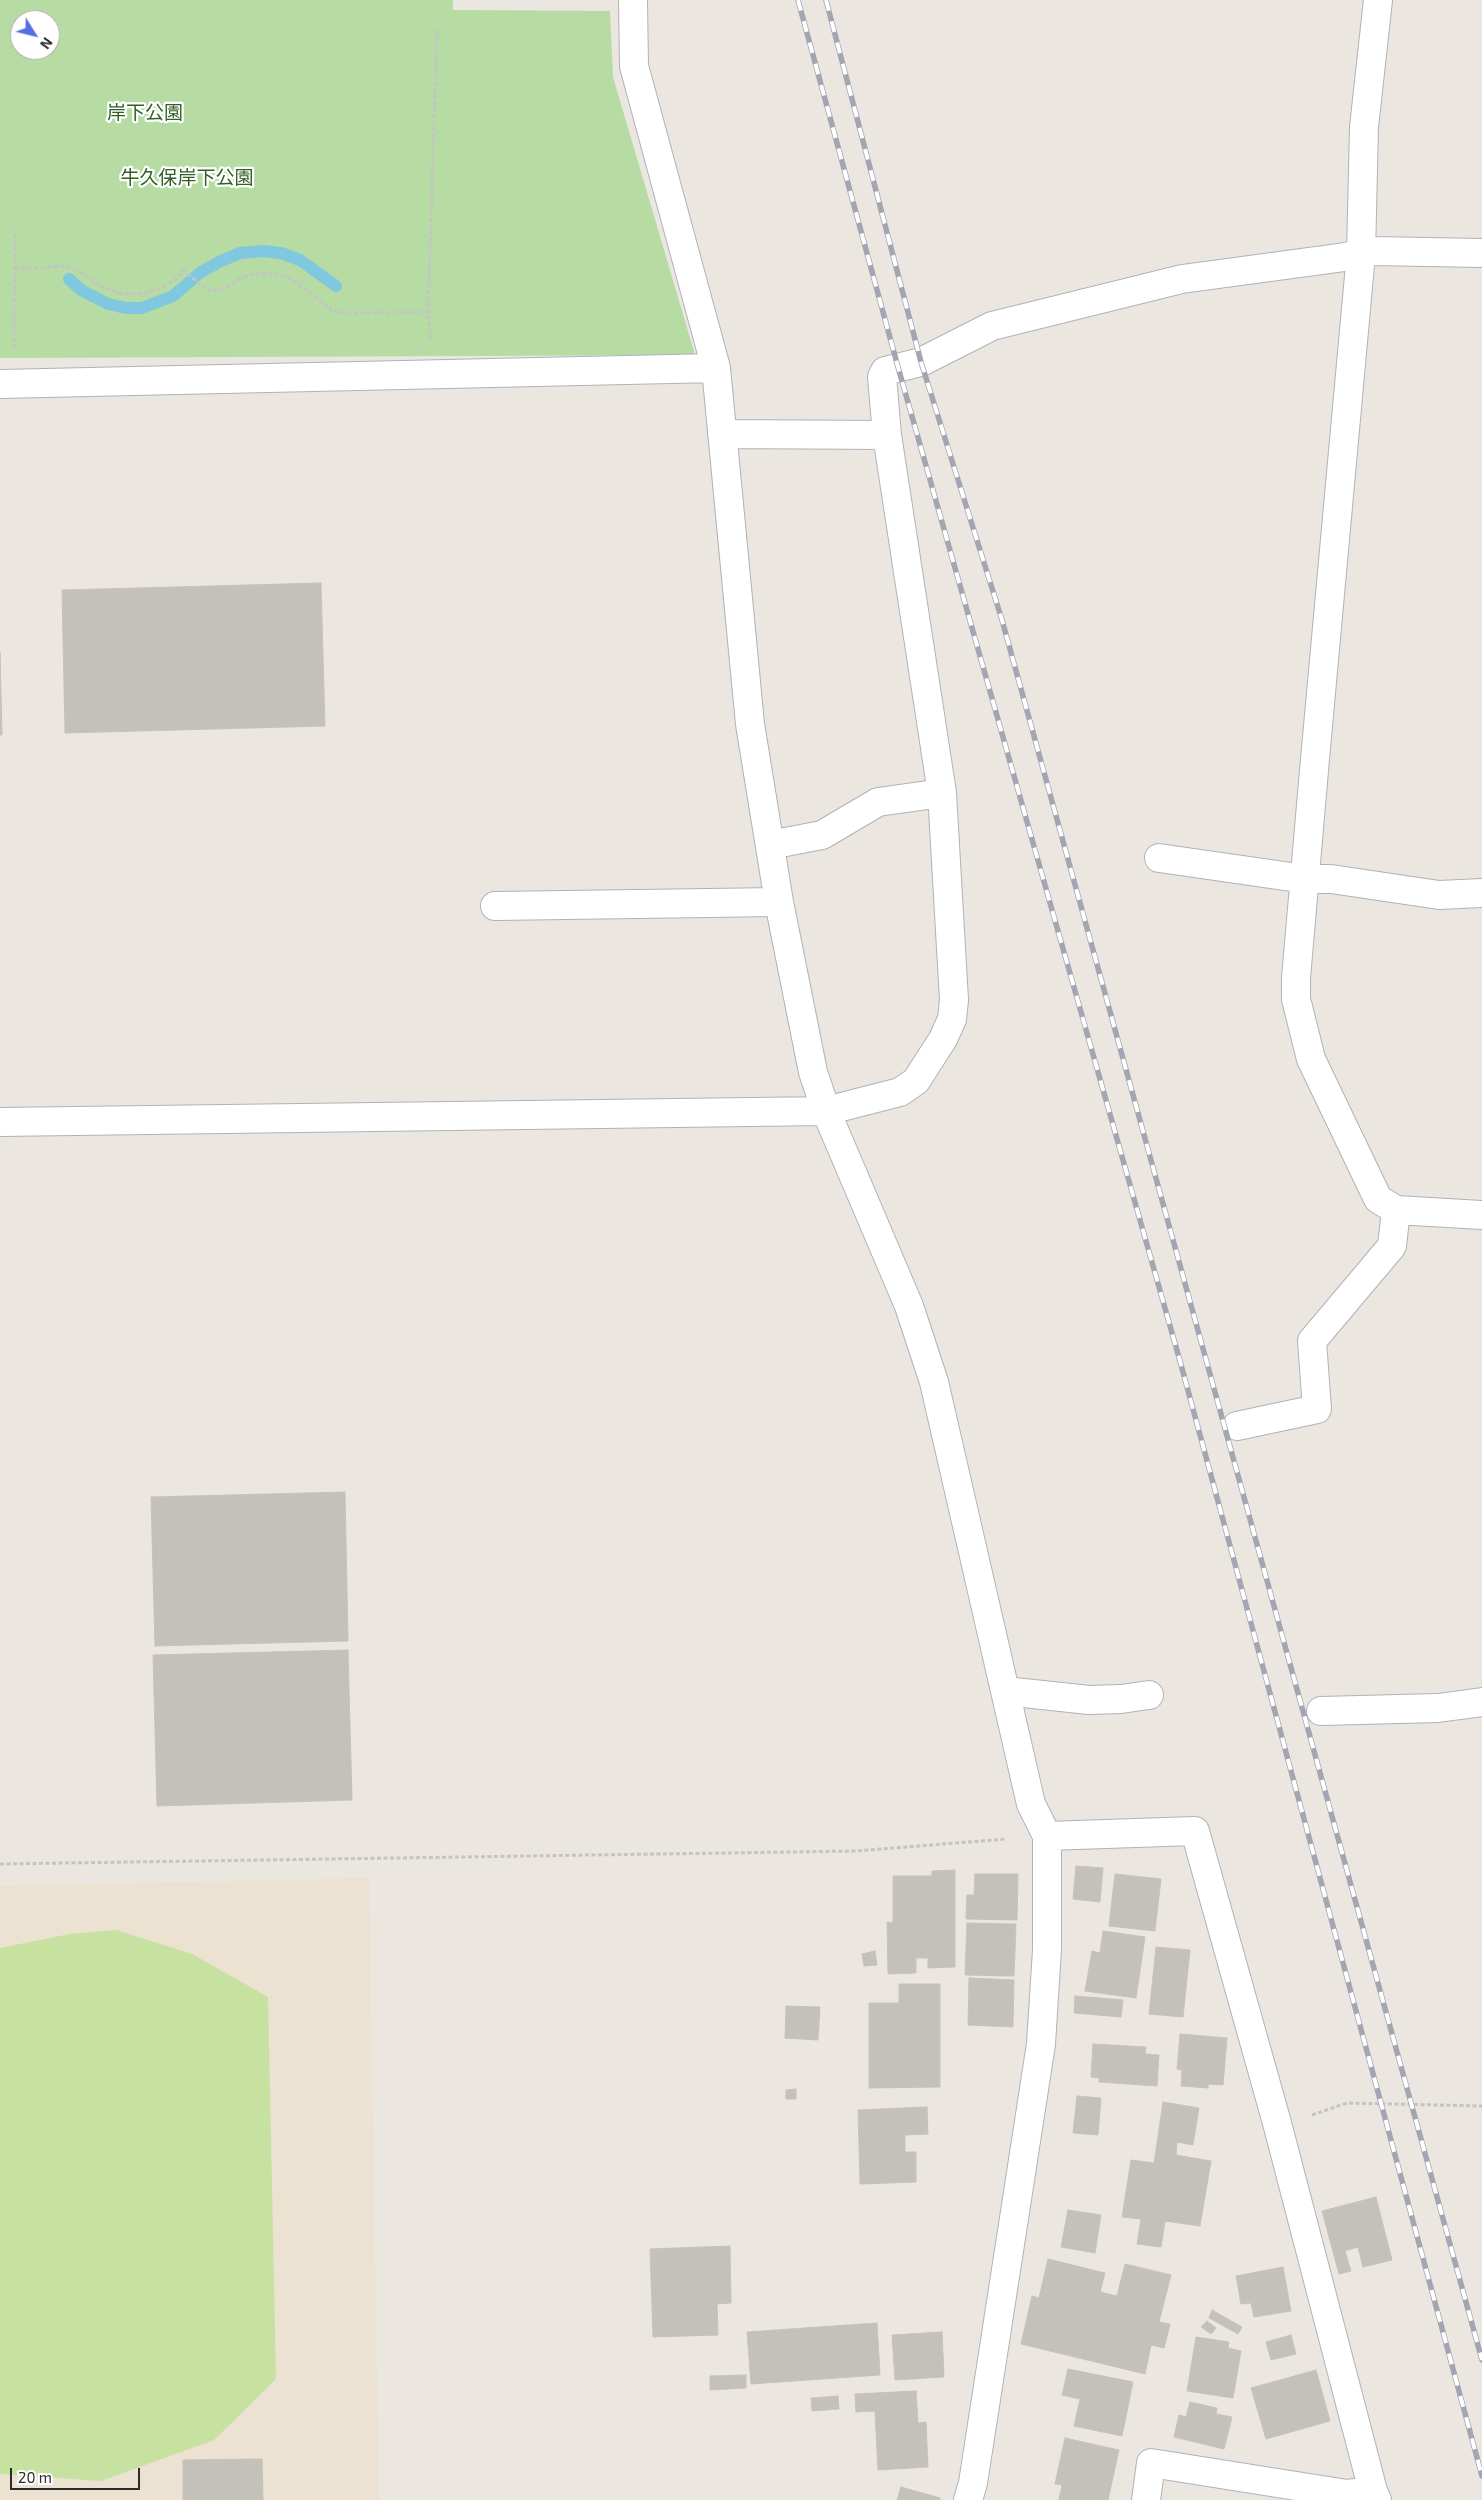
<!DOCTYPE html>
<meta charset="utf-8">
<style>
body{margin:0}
#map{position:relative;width:1482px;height:2500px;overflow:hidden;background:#ebe6e0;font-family:"Exo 2",sans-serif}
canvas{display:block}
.north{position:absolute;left:10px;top:10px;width:50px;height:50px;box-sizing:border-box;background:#fff;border:1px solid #ababab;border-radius:50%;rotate:126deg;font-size:14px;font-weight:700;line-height:20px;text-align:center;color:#2c2c2c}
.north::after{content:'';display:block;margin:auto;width:18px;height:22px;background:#5570e4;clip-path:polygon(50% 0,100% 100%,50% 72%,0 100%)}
.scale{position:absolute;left:10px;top:2468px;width:130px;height:22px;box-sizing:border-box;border:2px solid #2c2c2c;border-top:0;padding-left:6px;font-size:15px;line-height:18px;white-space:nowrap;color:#2c2c2c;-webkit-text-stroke:4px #fff;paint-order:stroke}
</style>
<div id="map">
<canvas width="1482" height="2500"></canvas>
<div class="north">N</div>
<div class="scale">20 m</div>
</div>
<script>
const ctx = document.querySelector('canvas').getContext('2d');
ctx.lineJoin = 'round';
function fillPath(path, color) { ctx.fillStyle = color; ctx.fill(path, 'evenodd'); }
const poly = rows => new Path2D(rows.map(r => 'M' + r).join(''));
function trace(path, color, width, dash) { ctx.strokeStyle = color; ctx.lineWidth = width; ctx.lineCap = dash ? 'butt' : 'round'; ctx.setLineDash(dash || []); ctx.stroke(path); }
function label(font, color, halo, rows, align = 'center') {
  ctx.font = font + ' "Exo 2","Noto Sans JP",sans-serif'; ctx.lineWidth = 4.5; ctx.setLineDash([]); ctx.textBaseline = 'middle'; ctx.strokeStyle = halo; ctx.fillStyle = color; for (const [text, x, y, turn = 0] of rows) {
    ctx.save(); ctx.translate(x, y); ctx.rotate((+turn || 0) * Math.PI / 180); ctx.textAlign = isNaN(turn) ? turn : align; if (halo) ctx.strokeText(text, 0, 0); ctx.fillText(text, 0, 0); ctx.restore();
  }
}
fillPath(poly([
 [369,1878,379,2500,0,2500,0,1886]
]), '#ebe2d1');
fillPath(poly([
 [0,0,453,0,453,10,610,11,613,77,695,355,0,358],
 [20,20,50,20,50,50,20,50]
]), '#b6dba3');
fillPath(poly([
 [116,1930,192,1954,268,1997,276,2379,214,2440,101,2481,0,2474,0,1948,70,1934]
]), '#c6e1a0');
trace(poly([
 [69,279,81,290,108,304,126,308,142,308,173,296,201,272,219,262,240,253,262,251,281,253,300,260,336,286]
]), '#80c7e0', 12);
const building = poly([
 [321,583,325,726,65,733,62,590,321,583],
 [0,652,2,735,0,735,0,652],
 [345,1492,348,1641,155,1646,151,1497,345,1492],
 [348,1650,352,1800,157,1806,153,1655,348,1650],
 [1076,1866,1103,1868,1100,1902,1073,1899,1076,1866],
 [955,1870,955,1967,928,1968,928,1958,916,1958,916,1973,888,1974,887,1922,893,1923,893,1876,932,1876,932,1871,955,1870],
 [975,1874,1018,1874,1017,1920,966,1919,967,1895,974,1895,975,1874],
 [1115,1874,1161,1879,1155,1931,1109,1926,1115,1874],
 [967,1923,1016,1924,1014,1976,965,1975,967,1923],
 [1103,1931,1145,1937,1136,1998,1085,1991,1092,1951,1100,1953,1103,1931],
 [1156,1947,1190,1950,1183,2017,1149,2014,1156,1947],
 [875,1951,877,1965,864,1966,862,1954,875,1951],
 [969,1978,1014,1980,1013,2027,968,2025,969,1978],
 [899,1984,940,1984,940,2087,869,2088,869,2003,899,2003,899,1984],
 [1075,1996,1123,2000,1121,2017,1074,2013,1075,1996],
 [786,2006,820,2007,818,2040,785,2038,786,2006],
 [1180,2034,1227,2038,1223,2085,1208,2084,1208,2088,1181,2086,1182,2070,1177,2069,1180,2034],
 [1093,2044,1146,2047,1145,2054,1159,2055,1157,2086,1099,2082,1099,2078,1091,2077,1093,2044],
 [796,2089,796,2099,786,2099,786,2090,796,2089],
 [1077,2096,1101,2098,1098,2135,1073,2133,1077,2096],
 [1163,2102,1199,2108,1193,2145,1177,2142,1176,2155,1211,2161,1200,2226,1165,2221,1161,2247,1137,2244,1141,2219,1122,2217,1131,2160,1154,2163,1163,2102],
 [927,2107,928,2134,905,2135,905,2152,916,2152,916,2182,860,2184,858,2110,927,2107],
 [1376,2197,1392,2260,1363,2267,1358,2247,1345,2251,1351,2271,1339,2274,1322,2211,1376,2197],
 [1068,2210,1101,2215,1095,2253,1061,2247,1068,2210],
 [730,2246,731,2303,717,2304,718,2335,653,2337,650,2249,730,2246],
 [1048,2259,1105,2273,1100,2292,1117,2296,1125,2264,1171,2275,1159,2322,1170,2324,1164,2348,1151,2345,1145,2374,1021,2344,1032,2296,1039,2298,1048,2259],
 [1283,2267,1291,2311,1254,2317,1251,2303,1241,2304,1236,2276,1283,2267],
 [1212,2310,1242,2327,1238,2334,1209,2318,1212,2310],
 [1207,2321,1216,2328,1211,2334,1201,2327,1207,2321],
 [877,2323,880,2375,751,2384,747,2332,877,2323],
 [942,2332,944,2377,895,2380,892,2335,942,2332],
 [1291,2335,1296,2354,1271,2360,1266,2342,1291,2335],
 [1196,2337,1229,2342,1228,2348,1241,2351,1233,2398,1187,2391,1196,2337],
 [1068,2369,1133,2382,1122,2436,1074,2426,1080,2399,1062,2395,1068,2369],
 [1316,2370,1330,2421,1266,2439,1251,2388,1316,2370],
 [746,2375,746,2388,710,2390,710,2376,746,2375],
 [916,2391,918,2423,926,2422,928,2467,878,2470,875,2411,856,2412,855,2394,916,2391],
 [838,2396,839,2409,812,2411,811,2398,838,2396],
 [1190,2402,1217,2408,1216,2414,1232,2417,1224,2449,1174,2437,1179,2415,1186,2417,1190,2402],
 [1065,2438,1119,2450,1108,2500,1059,2500,1062,2485,1055,2484,1065,2438],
 [262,2459,263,2500,183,2500,183,2460,262,2459],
 [901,2487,940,2498,940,2500,897,2500,901,2487]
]);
fillPath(building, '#c4c1bb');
trace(building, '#c7c2b9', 1);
const street = poly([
 [633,0,634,66,716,368,750,724,779,902,813,1072,826,1111,909,1306,934,1382,1031,1804,1047,1836,1047,1950,1041,2044,973,2483,968,2500],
 [1378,0,1364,127,1361,254,1315,759,1296,978,1296,999,1311,1059,1378,1199,1396,1210,1482,1215],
 [0,384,716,368],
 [722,434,887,435],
 [770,845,822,835,878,802,942,793],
 [1159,858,1305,879,1331,879,1439,895,1482,893],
 [495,906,779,902],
 [0,1122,826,1111,900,1092,916,1081,943,1039,952,1019,954,1000,942,793,887,435,882,377,885,371,921,362,992,326,1182,279,1345,257,1373,251,1482,253],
 [1237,1426,1317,1409,1312,1341,1392,1246,1396,1210],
 [1005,1691,1089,1700,1121,1699,1149,1695],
 [1321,1711,1438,1708,1482,1702],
 [1047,1836,1195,1831,1277,2123,1373,2491],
 [1146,2500,1151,2463,1347,2494,1373,2491,1377,2500]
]);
trace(street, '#b0b2ba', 30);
trace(poly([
 [15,269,66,266,84,274,100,286,123,294,145,293,159,289,176,279,183,270,209,291,221,289,248,275,271,273,292,279,333,311,340,313,428,312],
 [431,339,428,312,437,29],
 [14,348,15,230],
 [0,1864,856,1851,1006,1839],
 [1312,2115,1347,2103,1482,2106]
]), '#c4c4c4', 3, [4, 2.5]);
trace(street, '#fff', 28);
const rail = poly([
 [798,0,898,367,1180,1361,1482,2476],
 [826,0,921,362,1002,620,1482,2360]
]);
trace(rail, '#a3a5b3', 5.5);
trace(rail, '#fff', 4, [11]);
label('19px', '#316024', '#fff', [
 ["岸下公園",145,113],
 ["牛久保岸下公園",187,178]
]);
</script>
